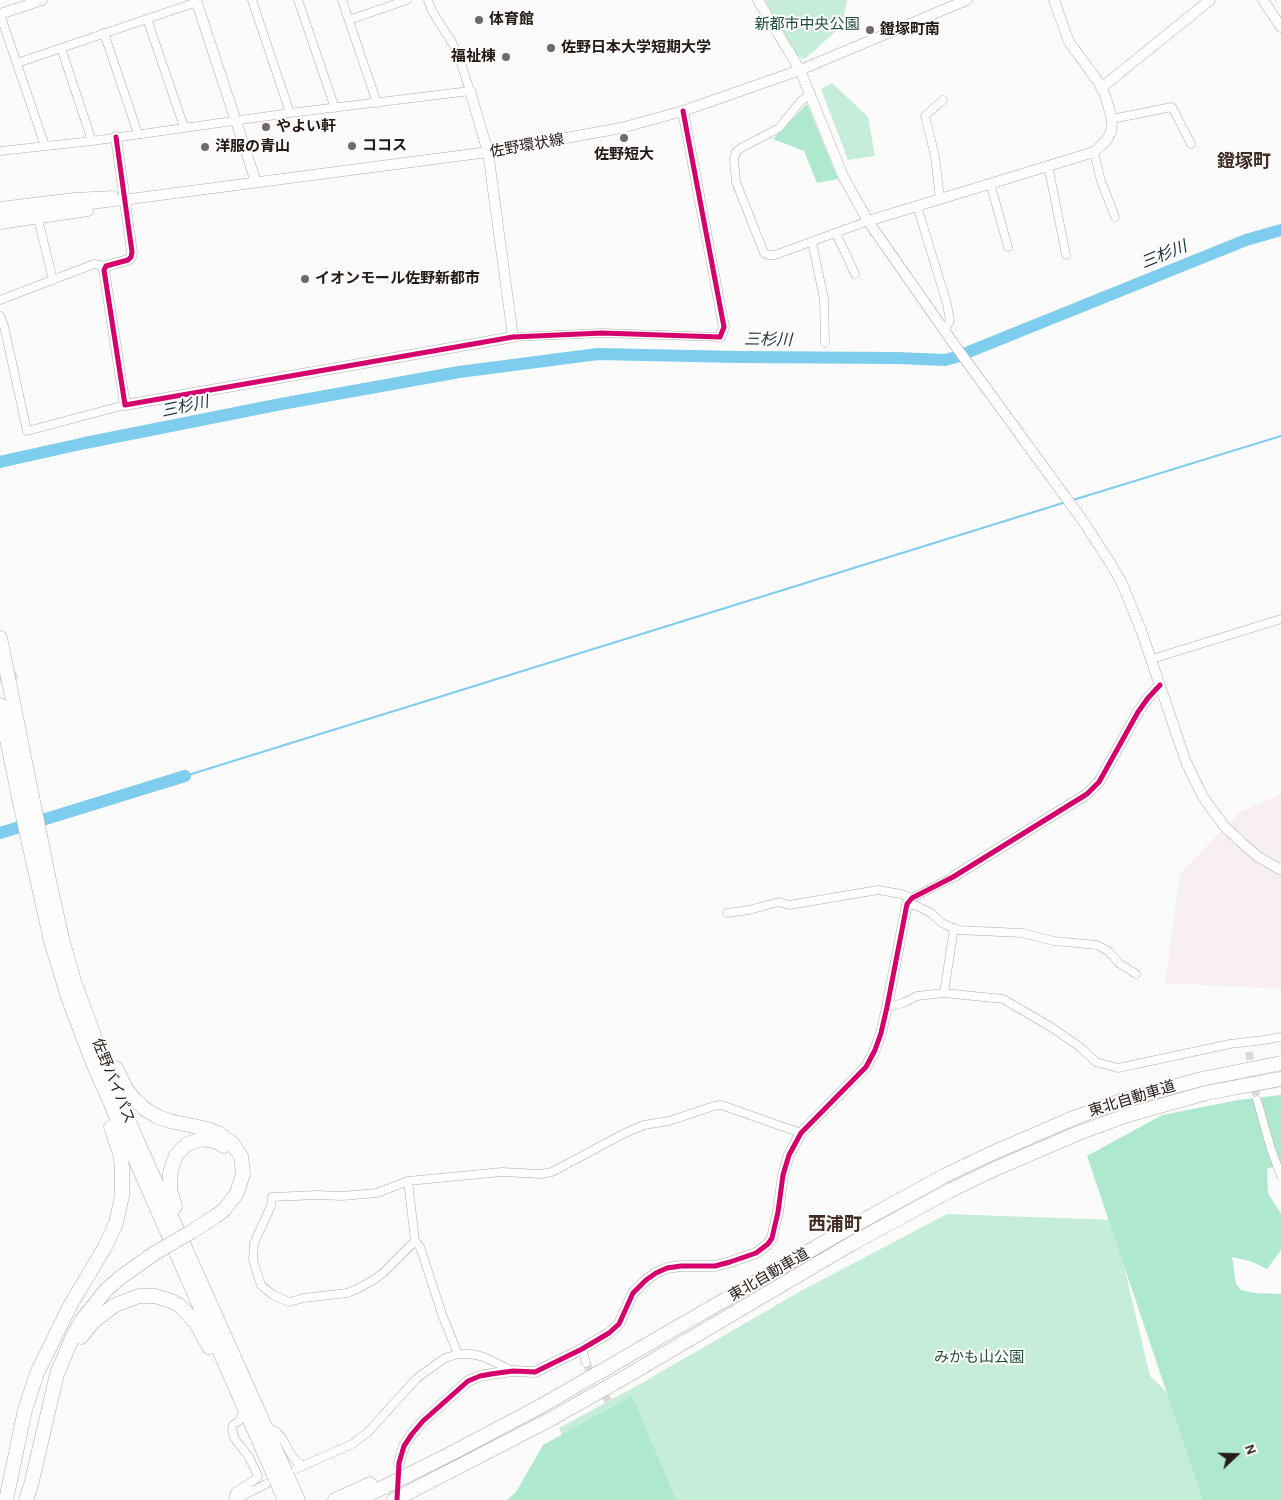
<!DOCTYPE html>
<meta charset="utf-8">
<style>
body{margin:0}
#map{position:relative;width:1281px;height:1500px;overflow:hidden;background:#fbfbfb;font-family:Karla,sans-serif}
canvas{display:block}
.north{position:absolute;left:1211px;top:1430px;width:50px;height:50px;-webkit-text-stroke:4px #fbfbfb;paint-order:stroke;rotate:69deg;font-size:14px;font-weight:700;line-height:20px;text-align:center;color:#241b17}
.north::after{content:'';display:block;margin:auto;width:18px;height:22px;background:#241b17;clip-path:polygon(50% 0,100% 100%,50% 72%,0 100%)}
</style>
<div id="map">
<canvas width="1281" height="1500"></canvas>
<div class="north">N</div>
</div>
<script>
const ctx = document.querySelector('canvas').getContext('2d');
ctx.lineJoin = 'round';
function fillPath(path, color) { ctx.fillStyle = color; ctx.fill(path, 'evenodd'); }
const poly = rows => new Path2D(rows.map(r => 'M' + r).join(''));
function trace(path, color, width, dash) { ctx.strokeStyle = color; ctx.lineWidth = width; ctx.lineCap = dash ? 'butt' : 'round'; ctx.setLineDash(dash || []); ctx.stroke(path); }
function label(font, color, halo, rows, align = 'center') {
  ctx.font = font + ' Karla,"Noto Sans JP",sans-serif'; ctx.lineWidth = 4; ctx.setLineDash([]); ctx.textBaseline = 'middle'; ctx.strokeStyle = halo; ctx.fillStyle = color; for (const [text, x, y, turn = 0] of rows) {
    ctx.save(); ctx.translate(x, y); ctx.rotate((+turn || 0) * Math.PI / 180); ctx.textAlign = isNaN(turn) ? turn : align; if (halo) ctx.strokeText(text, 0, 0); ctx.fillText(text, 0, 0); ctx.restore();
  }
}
fillPath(poly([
 [1281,794,1281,989,1165,983,1180,873,1240,812]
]), '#f8eff3');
fillPath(poly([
 [765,0,847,0,842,25,813,52,804,59,794,54],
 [832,83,868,117,875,156,848,160,821,89],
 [947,1214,1113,1220,1150,1376,1278,1500,577,1500,580,1471,559,1428,640,1384,799,1292]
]), '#c6edda');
fillPath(poly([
 [807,104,838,179,817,183,804,151,773,139],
 [1281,1095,1281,1165,1267,1169,1268,1193,1281,1214,1281,1250,1267,1269,1250,1261,1232,1257,1236,1284,1241,1290,1255,1293,1281,1294,1281,1500,1203,1500,1087,1156,1162,1115,1238,1100],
 [632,1396,676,1500,507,1500,516,1492,543,1445]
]), '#aee9cf');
trace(poly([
 [1073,500,1281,436],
 [185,776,1066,502]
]), '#7eccee', 2);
trace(poly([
 [0,462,85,443,281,404,459,372,598,354,739,357,897,358,945,360,956,357,1246,240,1281,230],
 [0,833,185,776]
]), '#7eccee', 12);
trace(poly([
 [0,680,17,675],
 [1249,1052,1257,1100],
 [586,1363,610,1404]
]), '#dbd9d9', 8, [8, 4]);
const street = poly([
 [252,0,290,113],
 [298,0,335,108],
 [342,0,377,103],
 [0,14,45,146],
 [147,19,184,127],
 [349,20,407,0],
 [104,33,138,134],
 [61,48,92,141],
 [17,63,197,2],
 [811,94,801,101,779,128,741,148,736,152,734,159,736,182,764,253,768,255,775,255,868,221],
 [1112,119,1172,107,1191,144],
 [0,151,92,141,290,113,470,91,458,54,453,44,432,11,428,0],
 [1094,152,1101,181,1115,217],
 [1048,165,1066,255],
 [990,183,1008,247],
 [940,199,935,156,925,116,943,100],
 [917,206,947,304,950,321,944,330],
 [38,219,53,280],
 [836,233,855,274],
 [812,242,824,299,825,343],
 [0,300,94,264,106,266],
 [0,316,4,326,27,431,125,405],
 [513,337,602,333,720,337],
 [1152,659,1281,619],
 [953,877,912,898,907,904,917,906,931,913,942,923,957,930,1022,933,1054,941,1097,945,1108,951,1119,963,1136,974],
 [727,913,749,910,779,902,789,905,878,890,901,894,912,898],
 [944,993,954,928],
 [887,1007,903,1003,917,996,944,993,1003,999,1051,1027,1080,1047,1096,1062,1118,1068,1230,1044,1264,1040,1281,1037],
 [1257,1100,1271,1149,1281,1176],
 [408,1181,415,1241,420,1247,443,1317,458,1354],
 [415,1241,385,1271,375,1279,357,1289,347,1293,304,1298,289,1302,273,1295,261,1285,253,1260,254,1243,271,1206,272,1197,318,1195,342,1196,377,1193,408,1181,502,1172,541,1174,552,1172,625,1133,644,1125,669,1121,714,1106,721,1105,801,1133],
 [582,1349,586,1363],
 [266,1427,277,1432,282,1438,292,1456,299,1464,305,1465],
 [296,1469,352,1444,368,1432,417,1378,445,1358,458,1354,471,1354,484,1357,513,1371],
 [233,1500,235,1492,256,1479,258,1476,249,1457,235,1439,232,1430,233,1425,239,1421,245,1409],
 [234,1500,266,1484]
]);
const secondary = poly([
 [196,0,256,182],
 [758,0,800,70,843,176,868,221,951,340,1083,521,1109,561,1121,581,1141,630,1186,762,1203,797,1225,827,1241,842,1257,856,1281,870],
 [1263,0,1281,27],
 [0,14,42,0],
 [1101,88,1210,0],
 [683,111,724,327,720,337],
 [116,137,132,252,131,257,128,260,106,266,104,270,125,405,513,337,488,152,470,91],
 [0,207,74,198,113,196],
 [0,216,488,152,621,128,683,111,800,70,967,0],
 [868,221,1094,152,1106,141,1111,132,1112,119,1105,95,1097,80,1069,42,1054,0],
 [0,224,88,211],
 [953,877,1087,794,1099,782,1138,712,1148,698,1160,685],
 [399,1463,404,1446,412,1434,423,1421,468,1381,480,1376,491,1374,513,1371,535,1372,582,1349,609,1333,619,1324,633,1293,646,1280,656,1273,667,1268,681,1266,715,1266,730,1262,756,1253,768,1244,772,1238,778,1212,783,1175,789,1155,801,1133,866,1067,875,1050,881,1033,887,1007,907,904]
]);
const highway = poly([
 [0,638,50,885,62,939,75,984,102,1057,131,1127,298,1500],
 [0,705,20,803,51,941,69,1000,93,1063,285,1500],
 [116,1068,126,1089,134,1099,145,1109,158,1117,170,1121,207,1129,218,1133,232,1143,241,1156,243,1174,237,1193,224,1210,216,1216,191,1232],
 [175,1207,170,1189,170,1173,176,1155,187,1144,202,1139,217,1142,224,1146],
 [81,1337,93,1322,115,1305,139,1296,155,1296,171,1301,179,1305,185,1311,196,1323,209,1347],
 [6,1500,25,1410,37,1373,71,1304,105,1247,116,1223,122,1196,122,1167,120,1154,111,1127],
 [26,1500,31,1485,57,1374,73,1336,82,1320,106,1290,121,1277,155,1253],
 [335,1500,370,1484],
 [358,1500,456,1451,541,1406,844,1231,944,1176,990,1154,1076,1117,1123,1100,1202,1079,1281,1063],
 [394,1500,549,1420,627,1376,851,1244,951,1190,997,1168,1081,1132,1128,1115,1206,1093,1281,1079]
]);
trace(street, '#b2adab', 9);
trace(secondary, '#b2adab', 11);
trace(highway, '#b2adab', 15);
trace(street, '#fefefe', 8);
trace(secondary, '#fefefe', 10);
trace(highway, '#fefefe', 14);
const highwayBridge = poly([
 [155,1253,191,1232]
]);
trace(highwayBridge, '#b2adab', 15, []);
trace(highwayBridge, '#fefefe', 14);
trace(poly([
 [116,137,132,252,131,257,128,260,106,266,104,270,125,405,513,337,602,333,720,337,724,327,683,111],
 [397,1500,399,1463,404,1446,412,1434,423,1421,468,1381,480,1376,491,1374,513,1371,535,1372,582,1349,609,1333,619,1324,633,1293,646,1280,656,1273,667,1268,681,1266,715,1266,730,1262,756,1253,768,1244,772,1238,778,1212,783,1175,789,1155,801,1133,866,1067,875,1050,881,1033,887,1007,907,904,912,898,953,877,1087,794,1099,782,1138,712,1148,698,1160,685]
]), '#d6006c', 5);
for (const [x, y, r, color] of [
 [479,20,5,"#6f6967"],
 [870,30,5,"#6f6967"],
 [551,48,5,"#6f6967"],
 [506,57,5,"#6f6967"],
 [266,127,5,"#6f6967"],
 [624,138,5,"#6f6967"],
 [352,146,5,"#6f6967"],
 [205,147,5,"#6f6967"],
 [305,279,5,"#6f6967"]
]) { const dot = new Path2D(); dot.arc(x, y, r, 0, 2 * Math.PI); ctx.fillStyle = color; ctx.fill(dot); trace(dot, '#fbfbfb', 2); }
label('bold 15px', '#241b17', '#fbfbfb', [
 ["体育館",489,20],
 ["鐙塚町南",880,30],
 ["佐野日本大学短期大学",561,48],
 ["福祉棟",496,57,"right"],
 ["やよい軒",276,127],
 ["ココス",362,146],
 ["洋服の青山",215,147],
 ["佐野短大",624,155,"center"],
 ["イオンモール佐野新都市",315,279]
], 'left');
label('15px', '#204d3a', '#fbfbfb', [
 ["新都市中央公園",807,25],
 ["みかも山公園",979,1358]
]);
label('15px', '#241b17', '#fbfbfb', [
 ["佐野環状線",527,146,-10],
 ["佐野バイパス",113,1081,68],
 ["東北自動車道",1132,1099,-17],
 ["東北自動車道",769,1275,-30]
]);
label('italic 16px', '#1a2d36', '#fbfbfb', [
 ["三杉川",1164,255,-22],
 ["三杉川",768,340,1],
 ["三杉川",185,407,-12]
]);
label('bold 18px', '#412d24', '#fbfbfb', [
 ["鐙塚町",1244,162],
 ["西浦町",835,1225]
]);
</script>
